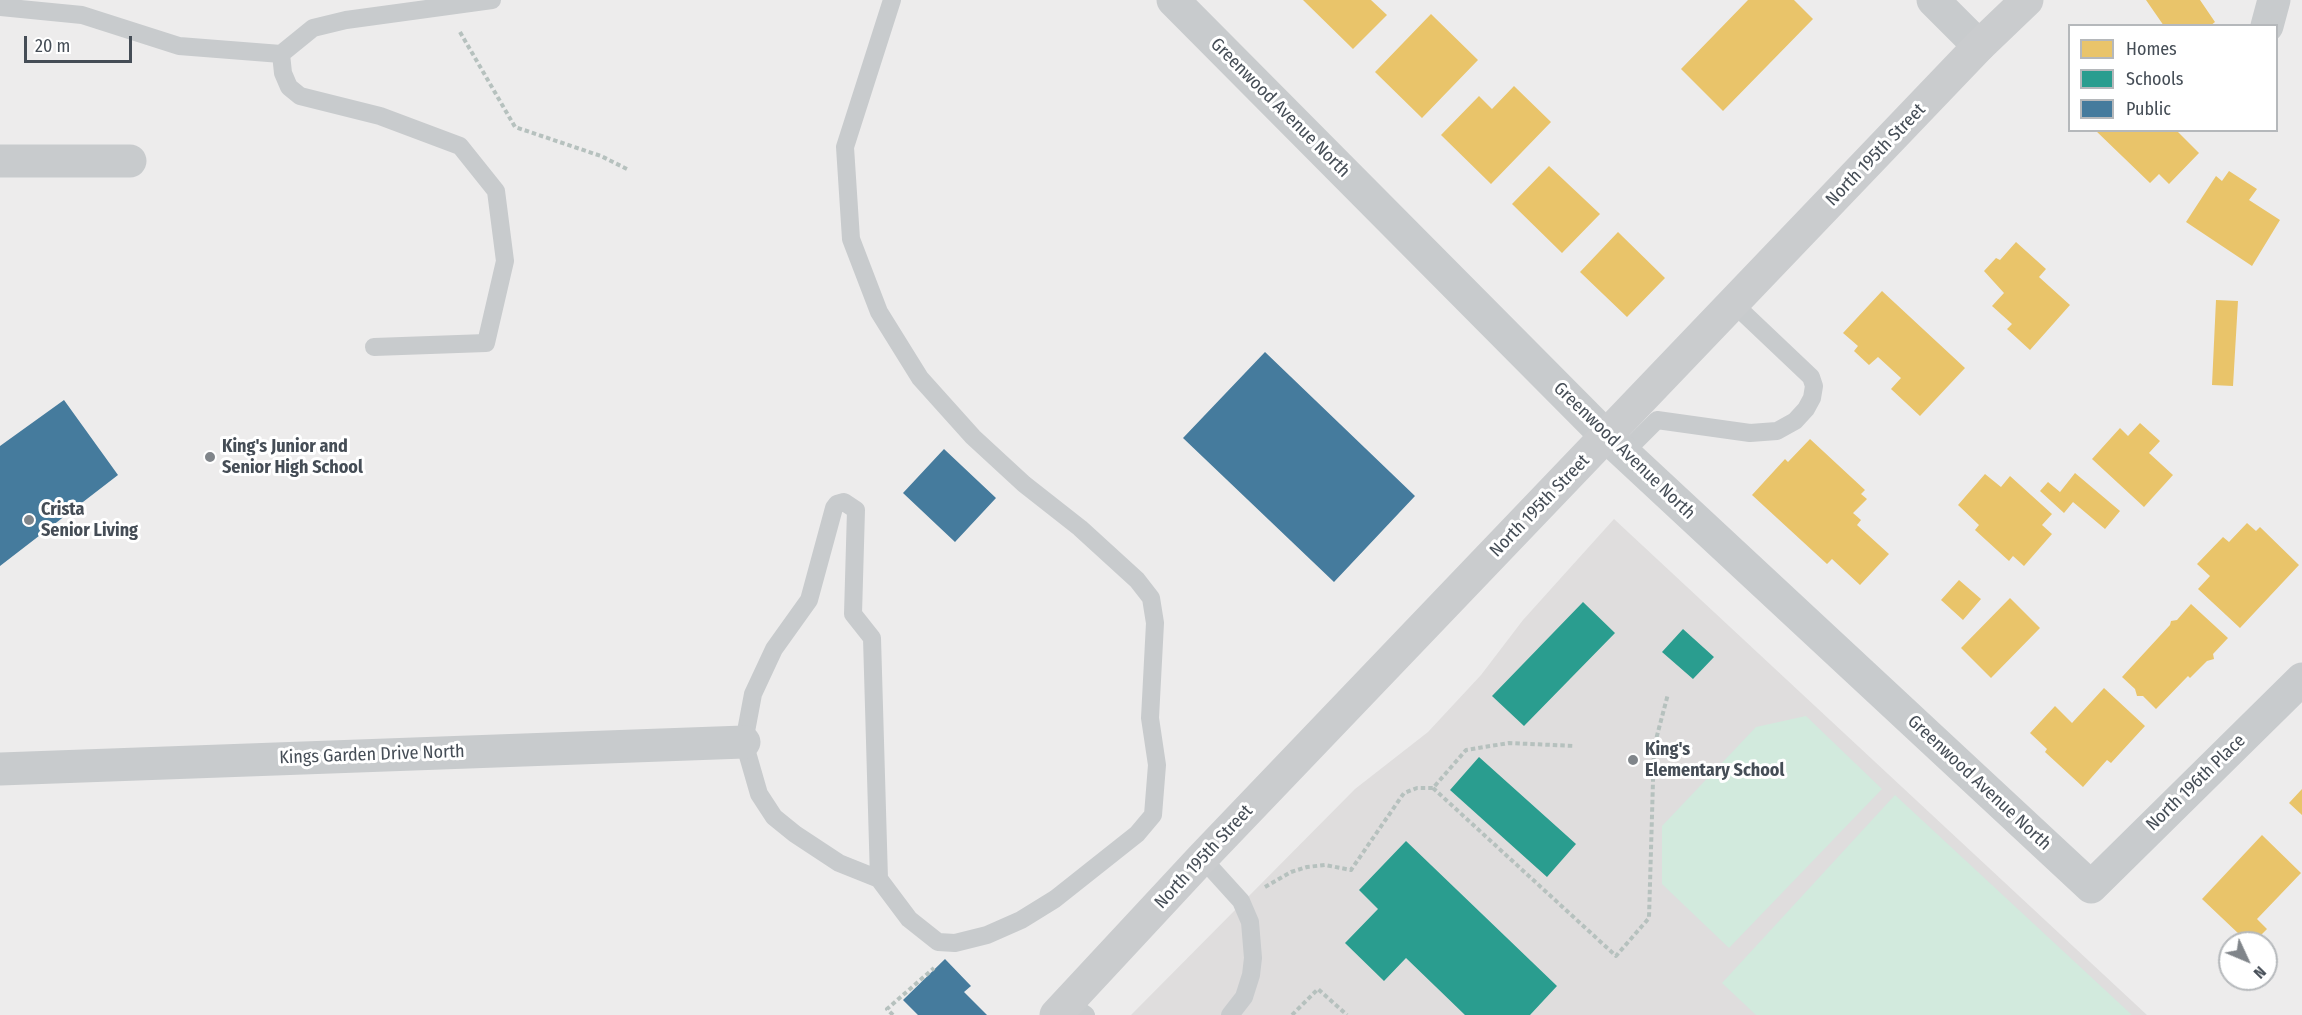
<!DOCTYPE html>
<style>
body{margin:0}
#map{position:relative;width:2302px;height:1015px;overflow:hidden;background:#edecec;font-family:"Fira Sans Condensed",sans-serif}
canvas{display:block}
.legend{position:absolute;left:2068px;top:24px;width:210px;height:108px;box-sizing:border-box;background:#fff;border:2px solid #b5b8bb;margin:0;padding:8px 10px;list-style:none;font-size:18px;color:#454d56}
.legend li{display:flex;align-items:center;gap:12px;height:30px}
.legend b{width:30px;border:2px solid #b5b8bb}
.north{position:absolute;left:2218px;top:931px;width:60px;height:60px;box-sizing:border-box;background:#fff;border:2px solid #b5b8bb;border-radius:50%;rotate:134deg;font-size:16px;font-weight:700;line-height:24px;text-align:center;color:#454d56}
.north::after{content:'';display:block;margin:auto;width:21px;height:27px;background:#80858a;clip-path:polygon(50% 0,100% 100%,50% 72%,0 100%)}
.scale{position:absolute;left:24px;top:36px;width:108px;height:27px;box-sizing:border-box;border:3px solid #454d56;border-top:0;padding-left:8px;font-size:18px;line-height:21px;white-space:nowrap;color:#454d56;-webkit-text-stroke:4px #fff;paint-order:stroke}
</style>
<div id="map">
<canvas width="2302" height="1015"></canvas>
<ul class="legend">
<li><b style="height:16px;background:#e9c46a"></b>Homes</li>
<li><b style="height:16px;background:#2a9d8f"></b>Schools</li>
<li><b style="height:16px;background:#457b9d"></b>Public</li>
</ul>
<div class="north">N</div>
<div class="scale">20 m</div>
</div>
<script>
const ctx = document.querySelector('canvas').getContext('2d');
ctx.lineJoin = 'round';
function fillPath(path, color) { ctx.fillStyle = color; ctx.fill(path, 'evenodd'); }
const poly = rows => new Path2D(rows.map(r => 'M' + r).join(''));
function trace(path, color, width, dash) { ctx.strokeStyle = color; ctx.lineWidth = width; ctx.lineCap = dash ? 'butt' : 'round'; ctx.setLineDash(dash || []); ctx.stroke(path); }
function label(font, color, halo, rows, align = 'center') {
  ctx.font = font + ' "Fira Sans Condensed",sans-serif'; ctx.lineWidth = 6; ctx.setLineDash([]); ctx.textBaseline = 'middle'; ctx.strokeStyle = halo; ctx.fillStyle = color; for (const [text, x, y, turn = 0] of rows) {
    ctx.save(); ctx.translate(x, y); ctx.rotate((+turn || 0) * Math.PI / 180); ctx.textAlign = isNaN(turn) ? turn : align; if (halo) ctx.strokeText(text, 0, 0); ctx.fillText(text, 0, 0); ctx.restore();
  }
}
fillPath(poly([
 [1614,519,2147,1015,1131,1015,1355,789,1428,732,1481,675,1523,620]
]), '#dfdddd');
fillPath(poly([
 [1806,716,1882,789,1729,948,1662,884,1662,826,1756,727],
 [1895,795,2132,1015,1756,1015,1722,983]
]), '#d2eadd');
fillPath(poly([
 [1303,0,1371,0,1387,15,1353,49],
 [1748,0,1794,0,1813,19,1723,111,1681,69],
 [2146,0,2200,0,2215,22,2210,26,2164,26],
 [1431,14,1478,60,1422,118,1375,72],
 [1514,86,1551,122,1491,184,1441,135,1479,96,1492,109],
 [2095,130,2176,130,2199,153,2169,184,2159,174,2150,183],
 [1549,166,1600,214,1562,253,1512,204],
 [2229,171,2257,189,2249,200,2280,220,2252,266,2186,222,2216,176,2222,181],
 [1618,232,1665,278,1627,317,1580,272],
 [2016,242,2046,269,2039,277,2070,305,2030,350,2007,329,2012,324,1992,306,2004,293,1984,271,1996,258,2000,260],
 [1882,291,1965,368,1920,416,1891,389,1901,378,1878,357,1869,365,1854,351,1858,346,1843,333],
 [2216,300,2238,301,2233,386,2212,385],
 [2140,423,2160,441,2149,453,2173,475,2144,507,2092,459,2120,428,2128,436],
 [1810,439,1865,490,1861,494,1867,499,1853,513,1861,520,1857,525,1889,554,1860,585,1832,559,1827,564,1752,495,1785,459,1788,462],
 [2075,473,2120,511,2105,529,2073,502,2064,513,2040,491,2048,482,2060,492],
 [1985,474,2001,487,2010,476,2052,514,2042,525,2052,534,2024,566,2013,556,2009,561,1975,530,1979,525,1958,505],
 [2247,523,2256,531,2260,527,2299,565,2240,628,2198,589,2210,576,2197,564,2223,537,2229,542],
 [1959,580,1981,599,1963,620,1941,600],
 [2010,598,2040,628,1991,678,1961,648],
 [2191,604,2228,638,2213,654,2214,659,2207,661,2190,678,2188,676,2156,709,2143,696,2137,696,2135,689,2122,677,2170,625,2171,621,2177,620],
 [2104,688,2145,726,2111,763,2107,760,2083,787,2045,752,2047,749,2030,733,2055,706,2072,723],
 [2302,789,2302,815,2289,803],
 [2262,835,2301,873,2257,919,2267,929,2254,942,2244,932,2240,935,2202,899]
]), '#e9c46a');
fillPath(poly([
 [1583,602,1615,633,1524,726,1492,696],
 [1683,629,1714,657,1693,679,1662,652],
 [1479,757,1576,844,1547,877,1450,790],
 [1406,841,1557,986,1530,1015,1465,1015,1406,958,1384,981,1345,943,1378,909,1359,890]
]), '#2a9d8f');
fillPath(poly([
 [1265,352,1415,496,1334,582,1183,438],
 [64,400,118,475,0,566,0,446],
 [944,449,996,498,955,542,903,493],
 [945,959,971,986,964,992,987,1015,918,1015,903,1000]
]), '#457b9d');
trace(poly([
 [460,32,515,127,601,156,627,169],
 [1433,788,1616,956,1649,918,1654,747,1668,694],
 [1265,887,1291,872,1307,867,1325,865,1351,870,1404,793,1417,788,1433,788,1466,750,1509,743,1575,746],
 [893,1015,887,1009,934,968],
 [1292,1015,1318,989,1347,1015]
]), '#b6c1be', 4, [4.5, 3]);
trace(poly([
 [0,7,82,15,179,46,281,54,313,28,346,20,492,0],
 [281,54,283,73,289,87,300,96,380,116,460,146,496,191,505,261,486,343,374,347],
 [1624,453,1657,420,1750,433,1777,431,1795,421,1806,409,1812,398,1814,386,1811,377,1734,304],
 [1202,858,1241,901,1250,922,1253,958,1251,975,1244,997,1230,1015],
 [879,879,872,638,853,614,856,510,844,502,837,504,834,508,809,600,774,649,753,694,744,742,759,794,774,817,795,834,839,863,879,879,909,919,938,942,955,943,987,935,1021,920,1055,899,1137,834,1153,815,1157,765,1150,718,1155,623,1151,598,1137,580,1080,528,1024,484,973,437,920,378,879,312,851,239,845,147,892,0],
 [1068,1002,1086,1015]
]), '#c8cbcd', 18);
trace(poly([
 [1173,0,1607,437,2091,887,2302,679],
 [1933,0,1979,46],
 [2267,26,2274,0],
 [0,161,130,161],
 [0,769,744,742]
]), '#c8cbcd', 33);
trace(poly([
 [1056,1015,1202,858,1979,46,2027,0]
]), '#caccce', 33);
for (const [x, y, r, color] of [
 [210,457,6,"#80858a"],
 [29,520,6,"#80858a"],
 [1633,760,6,"#80858a"]
]) { const dot = new Path2D(); dot.arc(x, y, r, 0, 2 * Math.PI); ctx.fillStyle = color; ctx.fill(dot); trace(dot, '#fff', 2); }
label('18px', '#454d56', '#fff', [
 ["Greenwood Avenue North",1280,108,45],
 ["North 195th Street",1876,155,-46],
 ["Greenwood Avenue North",1624,451,44],
 ["North 195th Street",1540,506,-46],
 ["Kings Garden Drive North",372,755,-2],
 ["Greenwood Avenue North",1979,783,43],
 ["North 196th Place",2196,783,-44],
 ["North 195th Street",1204,857,-47]
]);
label('bold 18px', '#454d56', '#fff', [
 ["King's Junior and",222,447],
 ["Senior High School",222,468],
 ["Crista",41,510],
 ["Senior Living",41,531],
 ["King's",1645,750],
 ["Elementary School",1645,771]
], 'left');
</script>
